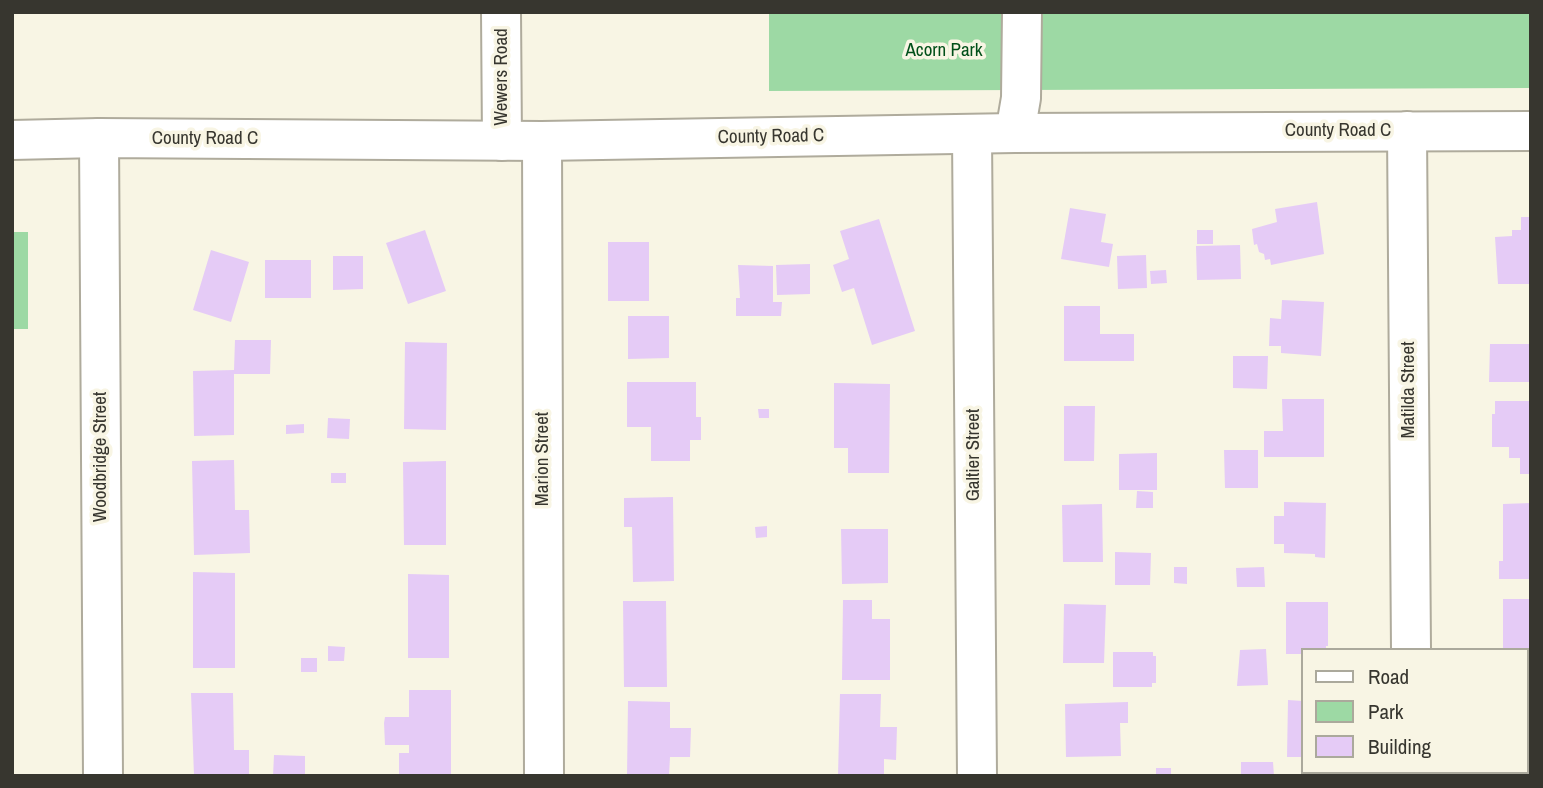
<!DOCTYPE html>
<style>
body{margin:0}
#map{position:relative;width:1543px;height:788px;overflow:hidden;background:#f8f5e4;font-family:"Archivo Narrow",sans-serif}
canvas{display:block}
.frame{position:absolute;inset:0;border:14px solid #37362f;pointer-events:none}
.legend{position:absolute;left:1301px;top:648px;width:228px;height:126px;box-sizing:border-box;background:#f8f5e4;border:2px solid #aba99c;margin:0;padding:9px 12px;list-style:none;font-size:21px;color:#37362f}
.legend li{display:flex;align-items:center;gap:14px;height:35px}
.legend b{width:35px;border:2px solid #aba99c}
</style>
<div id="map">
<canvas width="1543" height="788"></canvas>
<div class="frame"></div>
<ul class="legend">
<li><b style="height:9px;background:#fff"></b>Road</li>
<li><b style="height:19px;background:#9dd9a4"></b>Park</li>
<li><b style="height:19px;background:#e5cbf6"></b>Building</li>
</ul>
</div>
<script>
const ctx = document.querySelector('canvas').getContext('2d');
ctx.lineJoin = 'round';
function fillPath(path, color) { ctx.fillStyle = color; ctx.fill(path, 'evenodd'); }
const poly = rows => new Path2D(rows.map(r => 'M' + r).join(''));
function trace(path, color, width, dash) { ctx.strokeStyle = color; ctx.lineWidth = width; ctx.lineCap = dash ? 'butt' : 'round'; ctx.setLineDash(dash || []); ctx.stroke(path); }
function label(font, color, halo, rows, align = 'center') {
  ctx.font = font + ' "Archivo Narrow",sans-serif'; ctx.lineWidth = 7; ctx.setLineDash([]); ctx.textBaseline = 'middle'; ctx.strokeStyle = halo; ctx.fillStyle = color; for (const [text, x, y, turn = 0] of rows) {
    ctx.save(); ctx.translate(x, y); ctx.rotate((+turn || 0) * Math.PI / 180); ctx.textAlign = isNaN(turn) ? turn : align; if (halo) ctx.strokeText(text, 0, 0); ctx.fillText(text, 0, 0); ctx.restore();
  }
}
fillPath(poly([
 [769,12,1531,12,1531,88,769,91],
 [12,232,28,232,28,329,12,329]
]), '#9dd9a4');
fillPath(poly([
 [1317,202,1324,254,1271,265,1270,259,1265,260,1264,254,1259,252,1257,244,1254,245,1252,229,1277,222,1275,209],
 [1070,208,1106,214,1101,242,1113,244,1109,267,1061,259],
 [1521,217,1531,217,1531,284,1498,284,1495,237,1512,236,1512,230,1521,230],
 [879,219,915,331,872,345,854,288,842,292,833,265,849,259,840,231],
 [425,230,446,291,408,304,386,243],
 [1197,230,1213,230,1213,244,1197,244],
 [608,242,649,242,649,301,608,301],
 [1240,245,1241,279,1197,280,1196,246],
 [211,250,249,262,231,322,193,310],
 [1146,255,1147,288,1118,289,1117,256],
 [333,256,363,256,363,289,333,290],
 [265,260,311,260,311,298,265,298],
 [810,264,810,294,777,295,776,265],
 [738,265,773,266,773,302,782,302,781,316,736,316,736,298,740,298],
 [1166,270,1167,283,1151,284,1150,271],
 [1282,300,1324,302,1321,356,1281,353,1281,346,1269,346,1270,318,1281,319],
 [1064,306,1100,306,1100,334,1134,334,1134,361,1064,361],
 [628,316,669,316,669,358,628,359],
 [235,340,271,340,270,374,234,374,234,435,194,436,193,371,234,370],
 [405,342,447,343,446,430,404,429],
 [1490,344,1531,344,1531,382,1489,382],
 [1233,356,1268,356,1267,389,1233,388],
 [627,382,696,382,696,417,701,417,701,440,690,440,690,461,651,461,651,427,627,427],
 [834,383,890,384,889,473,848,473,848,448,834,448],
 [1282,399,1324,399,1324,457,1264,457,1264,431,1283,431],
 [1495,401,1531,401,1531,474,1520,474,1520,458,1509,458,1509,447,1492,447,1492,414,1495,414],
 [1064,406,1095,406,1094,461,1064,461],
 [758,409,769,409,769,418,759,418],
 [328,418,350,419,349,439,327,438],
 [304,424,304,433,286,434,286,425],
 [1224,450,1258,450,1258,488,1225,488],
 [1157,453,1157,490,1119,490,1119,454],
 [234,460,235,510,249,510,250,553,194,555,192,461],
 [446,461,446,545,404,545,403,462],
 [331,473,346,473,346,483,331,483],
 [1137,491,1153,492,1153,508,1136,508],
 [673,497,674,581,633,582,632,527,624,527,624,498],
 [1284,502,1326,503,1325,558,1315,557,1315,554,1284,553,1284,544,1274,544,1274,516,1284,516],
 [1531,503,1531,579,1499,579,1499,561,1503,561,1503,504],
 [1102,504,1103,562,1063,562,1062,505],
 [767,526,767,537,756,538,755,527],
 [841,529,888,529,888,583,842,584],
 [1115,552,1151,553,1150,585,1115,585],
 [1174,567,1187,567,1187,584,1174,583],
 [1264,567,1265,587,1237,587,1236,568],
 [193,572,235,573,235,668,193,668],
 [408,574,449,575,449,658,408,658],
 [1503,599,1531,599,1531,691,1527,691,1527,650,1503,650],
 [843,600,872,600,872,619,890,619,890,680,842,680],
 [623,601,666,601,667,687,624,687],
 [1286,602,1328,602,1328,646,1326,646,1326,650,1303,650,1303,654,1286,654],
 [1064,604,1106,605,1104,663,1063,663],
 [328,646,345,647,344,661,328,661],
 [1266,649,1268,685,1237,686,1240,650],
 [1113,652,1153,652,1153,656,1156,656,1156,683,1152,683,1152,687,1113,687],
 [301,658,317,658,317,672,301,672],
 [409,690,451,690,451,776,399,776,399,753,409,753,409,745,385,745,384,723,385,717,409,717],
 [191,693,233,693,234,750,249,750,249,776,194,776],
 [840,694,881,694,880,727,897,727,896,760,884,759,884,776,838,776],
 [1288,700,1303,701,1303,757,1287,757],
 [628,701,670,702,670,728,691,728,690,757,670,757,669,776,627,776],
 [1128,702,1128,723,1120,723,1121,756,1066,757,1065,704],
 [1527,713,1531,713,1531,776,1501,776,1501,772,1527,772],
 [274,755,305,756,305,776,273,776],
 [1241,762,1273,762,1274,776,1241,776],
 [1156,768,1171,768,1171,776,1156,776]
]), '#e5cbf6');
const minor = poly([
 [501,12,502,141],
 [1407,131,1411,650],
 [1015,133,1021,98,1022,12],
 [972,134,977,776],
 [99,138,103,776],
 [542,141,544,776],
 [1412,772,1412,776]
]);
const major = poly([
 [12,140,99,138,542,141,1015,133,1531,131]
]);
trace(minor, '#afab9c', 42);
trace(major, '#afab9c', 42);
trace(minor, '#fff', 38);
trace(major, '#fff', 38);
label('19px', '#004f19', '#f8f5e4', [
 ["Acorn Park",944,51]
]);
label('19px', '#37362f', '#f8f5e4', [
 ["Wewers Road",502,77,-90],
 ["County Road C",1338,131],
 ["County Road C",771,137,-1],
 ["County Road C",205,139],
 ["Matilda Street",1409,390,-90],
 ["Galtier Street",974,455,-90],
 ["Woodbridge Street",101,457,-90],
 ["Marion Street",543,459,-90]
]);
</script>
